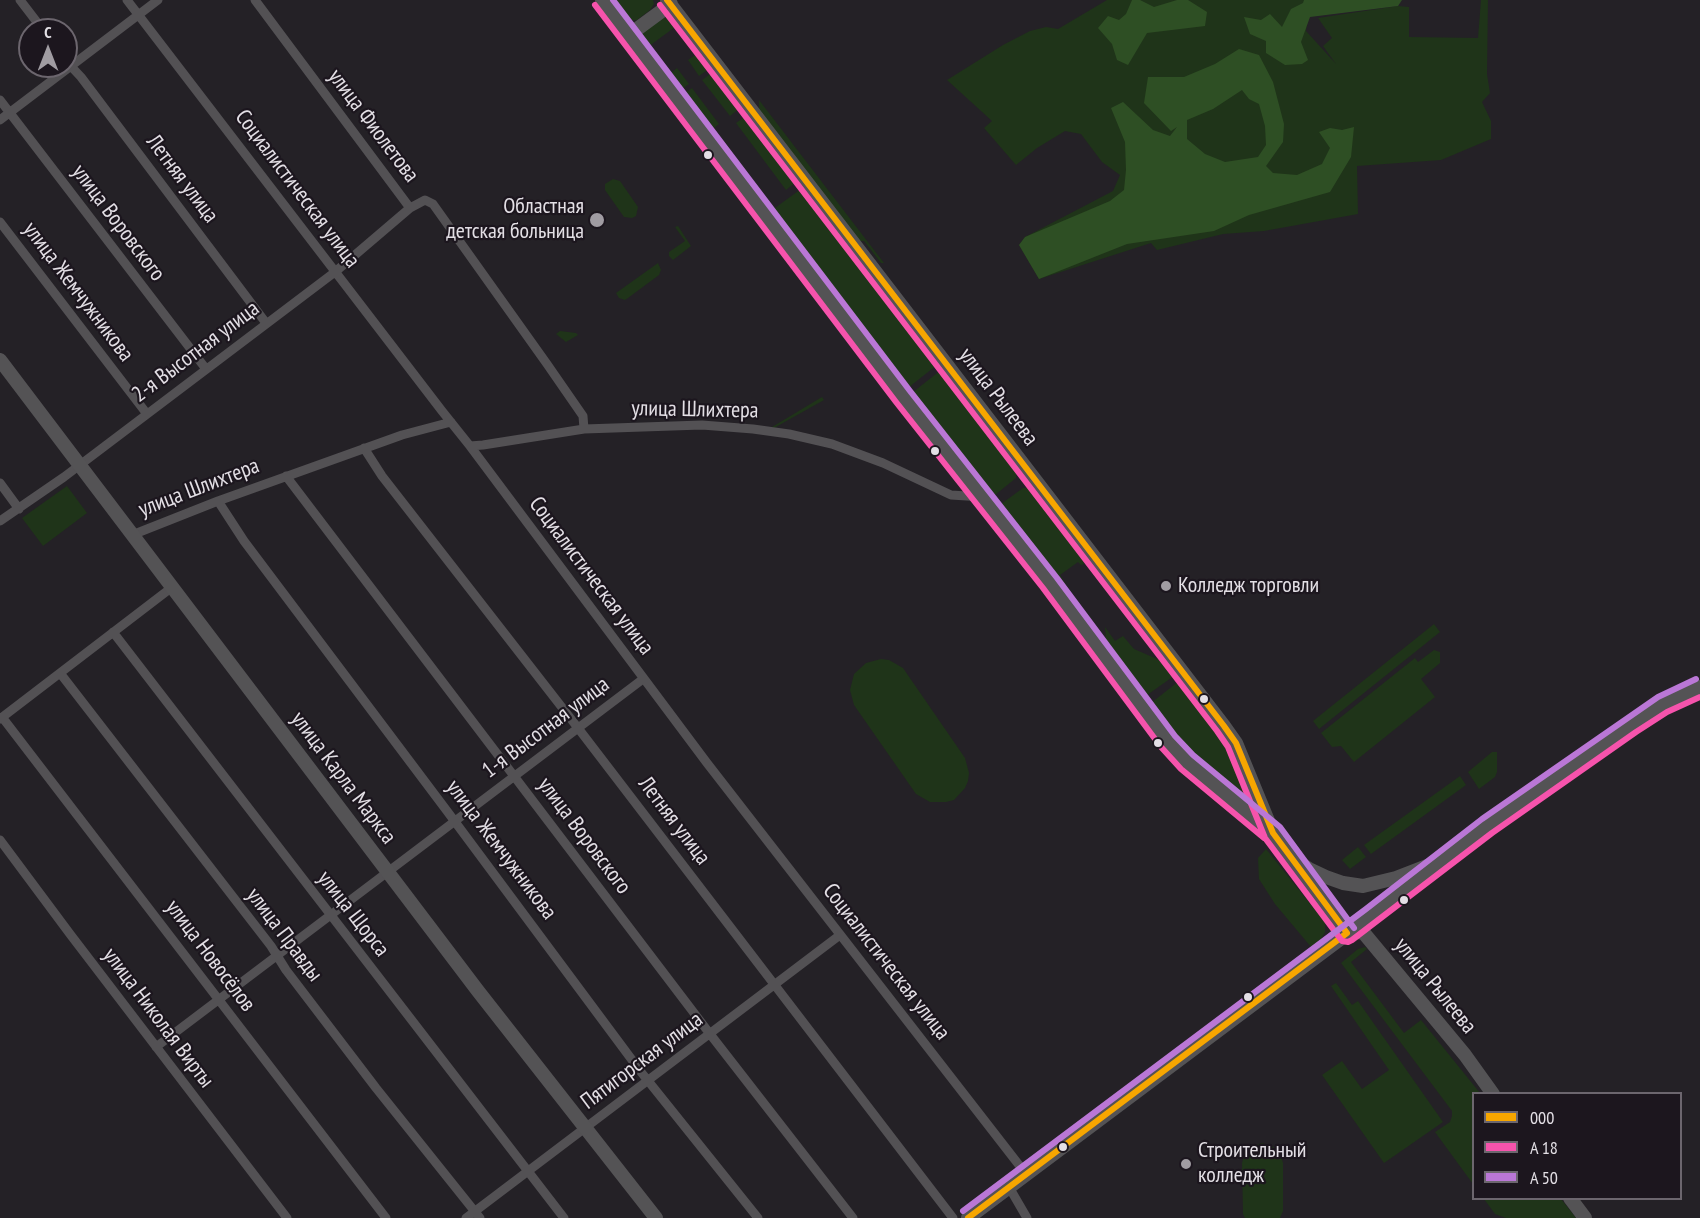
<!DOCTYPE html>
<meta charset="utf-8">
<style>
body{margin:0}
#map{position:relative;width:1700px;height:1218px;overflow:hidden;background:#242126;font-family:"PT Sans Narrow",sans-serif}
canvas{display:block}
.legend{position:absolute;left:1472px;top:1092px;width:210px;height:108px;box-sizing:border-box;background:#1c161e;border:2px solid #6c666e;margin:0;padding:8px 10px;list-style:none;font-size:18px;color:#e3dfe5}
.legend li{display:flex;align-items:center;gap:12px;height:30px}
.legend b{width:30px;border:2px solid #6c666e}
.north{position:absolute;left:18px;top:18px;width:60px;height:60px;box-sizing:border-box;background:#1c161e;border:2px solid #6c666e;border-radius:50%;rotate:0deg;font-size:16px;font-weight:700;line-height:24px;text-align:center;color:#e3dfe5}
.north::after{content:'';display:block;margin:auto;width:21px;height:27px;background:#a09ca2;clip-path:polygon(50% 0,100% 100%,50% 72%,0 100%)}
</style>
<div id="map">
<canvas width="1700" height="1218"></canvas>
<ul class="legend">
<li><b style="height:8px;background:#f7a600"></b>000</li>
<li><b style="height:8px;background:#f653ac"></b>А 18</li>
<li><b style="height:8px;background:#ba77d6"></b>А 50</li>
</ul>
<div class="north">С</div>
</div>
<script>
const ctx = document.querySelector('canvas').getContext('2d');
ctx.lineJoin = 'round';
function fillPath(path, color) { ctx.fillStyle = color; ctx.fill(path, 'evenodd'); }
const poly = rows => new Path2D(rows.map(r => 'M' + r).join(''));
function trace(path, color, width, dash) { ctx.strokeStyle = color; ctx.lineWidth = width; ctx.lineCap = dash ? 'butt' : 'round'; ctx.setLineDash(dash || []); ctx.stroke(path); }
function label(font, color, halo, rows, align = 'center') {
  ctx.font = font + ' "PT Sans Narrow",sans-serif'; ctx.lineWidth = 4.5; ctx.setLineDash([]); ctx.textBaseline = 'middle'; ctx.strokeStyle = halo; ctx.fillStyle = color; for (const [text, x, y, turn = 0] of rows) {
    ctx.save(); ctx.translate(x, y); ctx.rotate((+turn || 0) * Math.PI / 180); ctx.textAlign = isNaN(turn) ? turn : align; if (halo) ctx.strokeText(text, 0, 0); ctx.fillText(text, 0, 0); ctx.restore();
  }
}
fillPath(poly([
 [605,0,653,0,654,4,650,10,637,20,625,21],
 [1107,0,1310,0,1306,31,1336,64,1323,46,1332,38,1318,18,1398,6,1409,7,1409,37,1478,38,1481,0,1488,0,1487,74,1490,93,1482,102,1491,121,1491,139,1441,160,1357,166,1358,214,1264,231,1223,234,1157,250,1151,243,1039,279,1019,245,1025,237,1113,191,1120,175,1102,162,1081,134,1065,131,1037,148,1016,165,984,128,992,121,947,80,1003,45,1030,31,1046,27,1058,29],
 [663,17,674,21,692,44,689,46,675,27,648,47,662,66,659,68,639,40,639,34],
 [698,53,710,68,699,76,688,60],
 [677,68,689,84,677,92,666,77],
 [713,72,740,108,730,116,702,80],
 [692,88,719,124,707,133,680,96],
 [759,100,884,263,881,263,864,241,857,241,759,112],
 [746,116,796,182,786,190,736,123],
 [719,135,769,202,763,206,713,140],
 [613,179,620,181,638,207,636,216,632,218,624,217,605,190,605,184],
 [801,189,937,365,904,391,768,213],
 [678,226,691,246,673,260,669,256,669,252,685,241,675,227],
 [658,263,661,270,659,275,628,298,625,300,619,298,616,293],
 [560,331,576,333,578,335,566,342,556,334],
 [941,370,1016,469,1016,478,995,495,987,496,908,396],
 [822,397,824,400,774,428,772,427],
 [67,486,87,513,43,546,22,518],
 [1023,488,1029,488,1035,493,1083,559,1084,564,1081,565,1078,562,1060,575,1068,588,1060,586,998,511,1001,504],
 [1073,599,1091,618,1095,627,1092,633,1067,601],
 [1434,624,1440,632,1319,729,1313,721],
 [1105,627,1115,641,1123,636,1134,649,1164,662,1174,676,1140,700,1107,651],
 [1434,650,1440,652,1440,663,1421,679,1435,697,1354,762,1341,746,1332,747,1321,733,1415,658,1418,662],
 [881,659,889,660,903,668,965,758,969,773,968,781,965,788,954,800,946,802,930,802,916,794,854,705,850,690,854,674,866,663],
 [1179,681,1221,739,1261,822,1187,758,1146,707],
 [1492,752,1497,752,1497,772,1495,777,1479,789,1468,772],
 [1460,776,1466,785,1371,854,1364,845],
 [1358,847,1366,857,1350,869,1342,860],
 [1266,849,1325,922,1325,932,1321,939,1311,947,1275,904,1259,879,1258,858],
 [1365,947,1367,949,1351,962,1404,1033,1421,1020,1480,1093,1474,1094,1473,1184,1435,1132,1450,1122,1452,1116,1452,1111,1341,963,1358,949],
 [1336,983,1352,1005,1358,1001,1443,1122,1384,1163,1322,1075,1342,1061,1362,1089,1389,1070,1331,986],
 [1262,1143,1272,1146,1280,1153,1283,1163,1283,1211,1280,1218,1245,1218,1243,1214,1242,1163,1245,1153,1252,1146],
 [1484,1199,1561,1199,1576,1218,1506,1218,1495,1214]
]), '#1f3419');
fillPath(poly([
 [1132,0,1140,0,1154,7,1177,0,1188,0,1207,12,1205,26,1147,33,1128,65,1117,60,1112,44,1098,28,1108,16,1119,20,1126,14],
 [1304,0,1402,0,1398,6,1310,17,1301,42,1308,60,1302,64,1285,65,1266,53,1266,41,1250,34,1244,17,1261,20,1270,14,1282,27,1291,9,1303,3],
 [1239,49,1259,55,1273,82,1284,124,1283,142,1266,166,1273,173,1297,175,1322,164,1330,148,1319,132,1330,128,1342,130,1354,127,1351,157,1330,192,1249,215,1214,231,1127,244,1039,279,1019,245,1025,237,1110,201,1124,190,1126,170,1125,142,1111,108,1123,102,1153,130,1170,136,1177,127,1171,131,1144,103,1148,77,1184,77,1215,64],
 [1242,90,1249,99,1259,104,1265,126,1266,145,1258,157,1225,162,1205,154,1187,139,1187,120,1213,109]
]), '#2e4f24');
trace(poly([
 [20,0,43,30],
 [127,0,442,411,470,446,707,763,1026,1174],
 [255,0,410,208],
 [66,61,81,77,266,323],
 [0,100,206,369],
 [0,120,158,0],
 [0,222,147,414],
 [470,446,483,445,584,429,702,425,753,429,789,434,832,444,883,463,951,495,982,497],
 [364,448,382,476,578,728,953,1218],
 [286,476,710,1034,853,1218],
 [0,483,19,509],
 [218,501,244,541,447,811,641,1072,758,1218],
 [0,521,64,477,335,272,410,208,425,200,433,204,547,364,583,416,584,429],
 [132,535,218,501,402,435,451,422],
 [113,632,564,1218],
 [60,673,271,946,286,970,376,1088,480,1218],
 [2,717,386,1218],
 [0,719,171,588],
 [0,840,70,934,287,1218],
 [156,1047,643,679],
 [1009,1187,1027,1218],
 [466,1218,840,935]
]), '#535154', 9);
trace(poly([
 [602,0,903,397,1050,583,1168,742,1187,762,1271,832],
 [667,0,1224,726,1236,743,1273,833,1347,933],
 [629,35,671,4],
 [0,360,478,991,656,1218],
 [1296,861,1309,869,1326,877,1343,883,1363,886,1396,878,1427,866],
 [1347,933,1363,932,1465,1055,1493,1094],
 [1570,1198,1585,1218],
 [968,1218,1371,916,1487,826,1663,704,1700,687]
]), '#545355', 14);
trace(poly([
 [667,0,1224,726,1236,743,1273,833,1347,933],
 [968,1218,1347,933]
]), '#f7a600', 6);
trace(poly([
 [595,5,896,402,1043,588,1161,747,1181,769,1264,838],
 [660,5,1217,731,1228,747,1265,838,1342,941,1348,942,1352,940,1492,833,1636,732,1667,712,1700,697]
]), '#f653ac', 6);
trace(poly([
 [613,0,910,391,1057,578,1175,736,1193,755,1280,827,1354,928],
 [963,1211,1366,909,1482,819,1658,697,1696,679]
]), '#ba77d6', 6);
for (const [x, y, r, color] of [
 [708,155,5,"#e3dfe5"],
 [597,220,8,"#a09ca2"],
 [935,451,5,"#e3dfe5"],
 [1166,586,6,"#a09ca2"],
 [1204,699,5,"#e3dfe5"],
 [1158,743,5,"#e3dfe5"],
 [1404,900,5,"#e3dfe5"],
 [1248,997,5,"#e3dfe5"],
 [1063,1147,5,"#e3dfe5"],
 [1186,1164,6,"#a09ca2"]
]) { const dot = new Path2D(); dot.arc(x, y, r, 0, 2 * Math.PI); ctx.fillStyle = color; ctx.fill(dot); trace(dot, '#1c161e', 2); }
label('22px', '#e3dfe5', '#1c161e', [
 ["улица Фиолетова",373,126,53],
 ["Летняя улица",182,179,53],
 ["Социалистическая улица",297,189,53],
 ["улица Воровского",118,223,53],
 ["улица Жемчужникова",78,292,53],
 ["2-я Высотная улица",196,352,-37],
 ["улица Рылеева",998,397,53],
 ["улица Шлихтера",695,410,1],
 ["улица Шлихтера",199,488,-21],
 ["Социалистическая улица",591,576,53],
 ["1-я Высотная улица",546,728,-37],
 ["улица Карла Маркса",343,778,53],
 ["Летняя улица",674,821,53],
 ["улица Воровского",584,836,53],
 ["улица Жемчужникова",501,850,53],
 ["улица Щорса",353,914,52],
 ["улица Правды",284,935,53],
 ["улица Новосёлов",210,956,53],
 ["Социалистическая улица",886,962,52],
 ["улица Рылеева",1435,986,51],
 ["улица Николая Вирты",158,1018,53],
 ["Пятигорская улица",642,1061,-37]
]);
label('22px', '#e3dfe5', '#1c161e', [
 ["Областная",584,207,"right"],
 ["детская больница",584,232,"right"],
 ["Колледж торговли",1178,586],
 ["Строительный",1198,1151],
 ["колледж",1198,1176]
], 'left');
</script>
